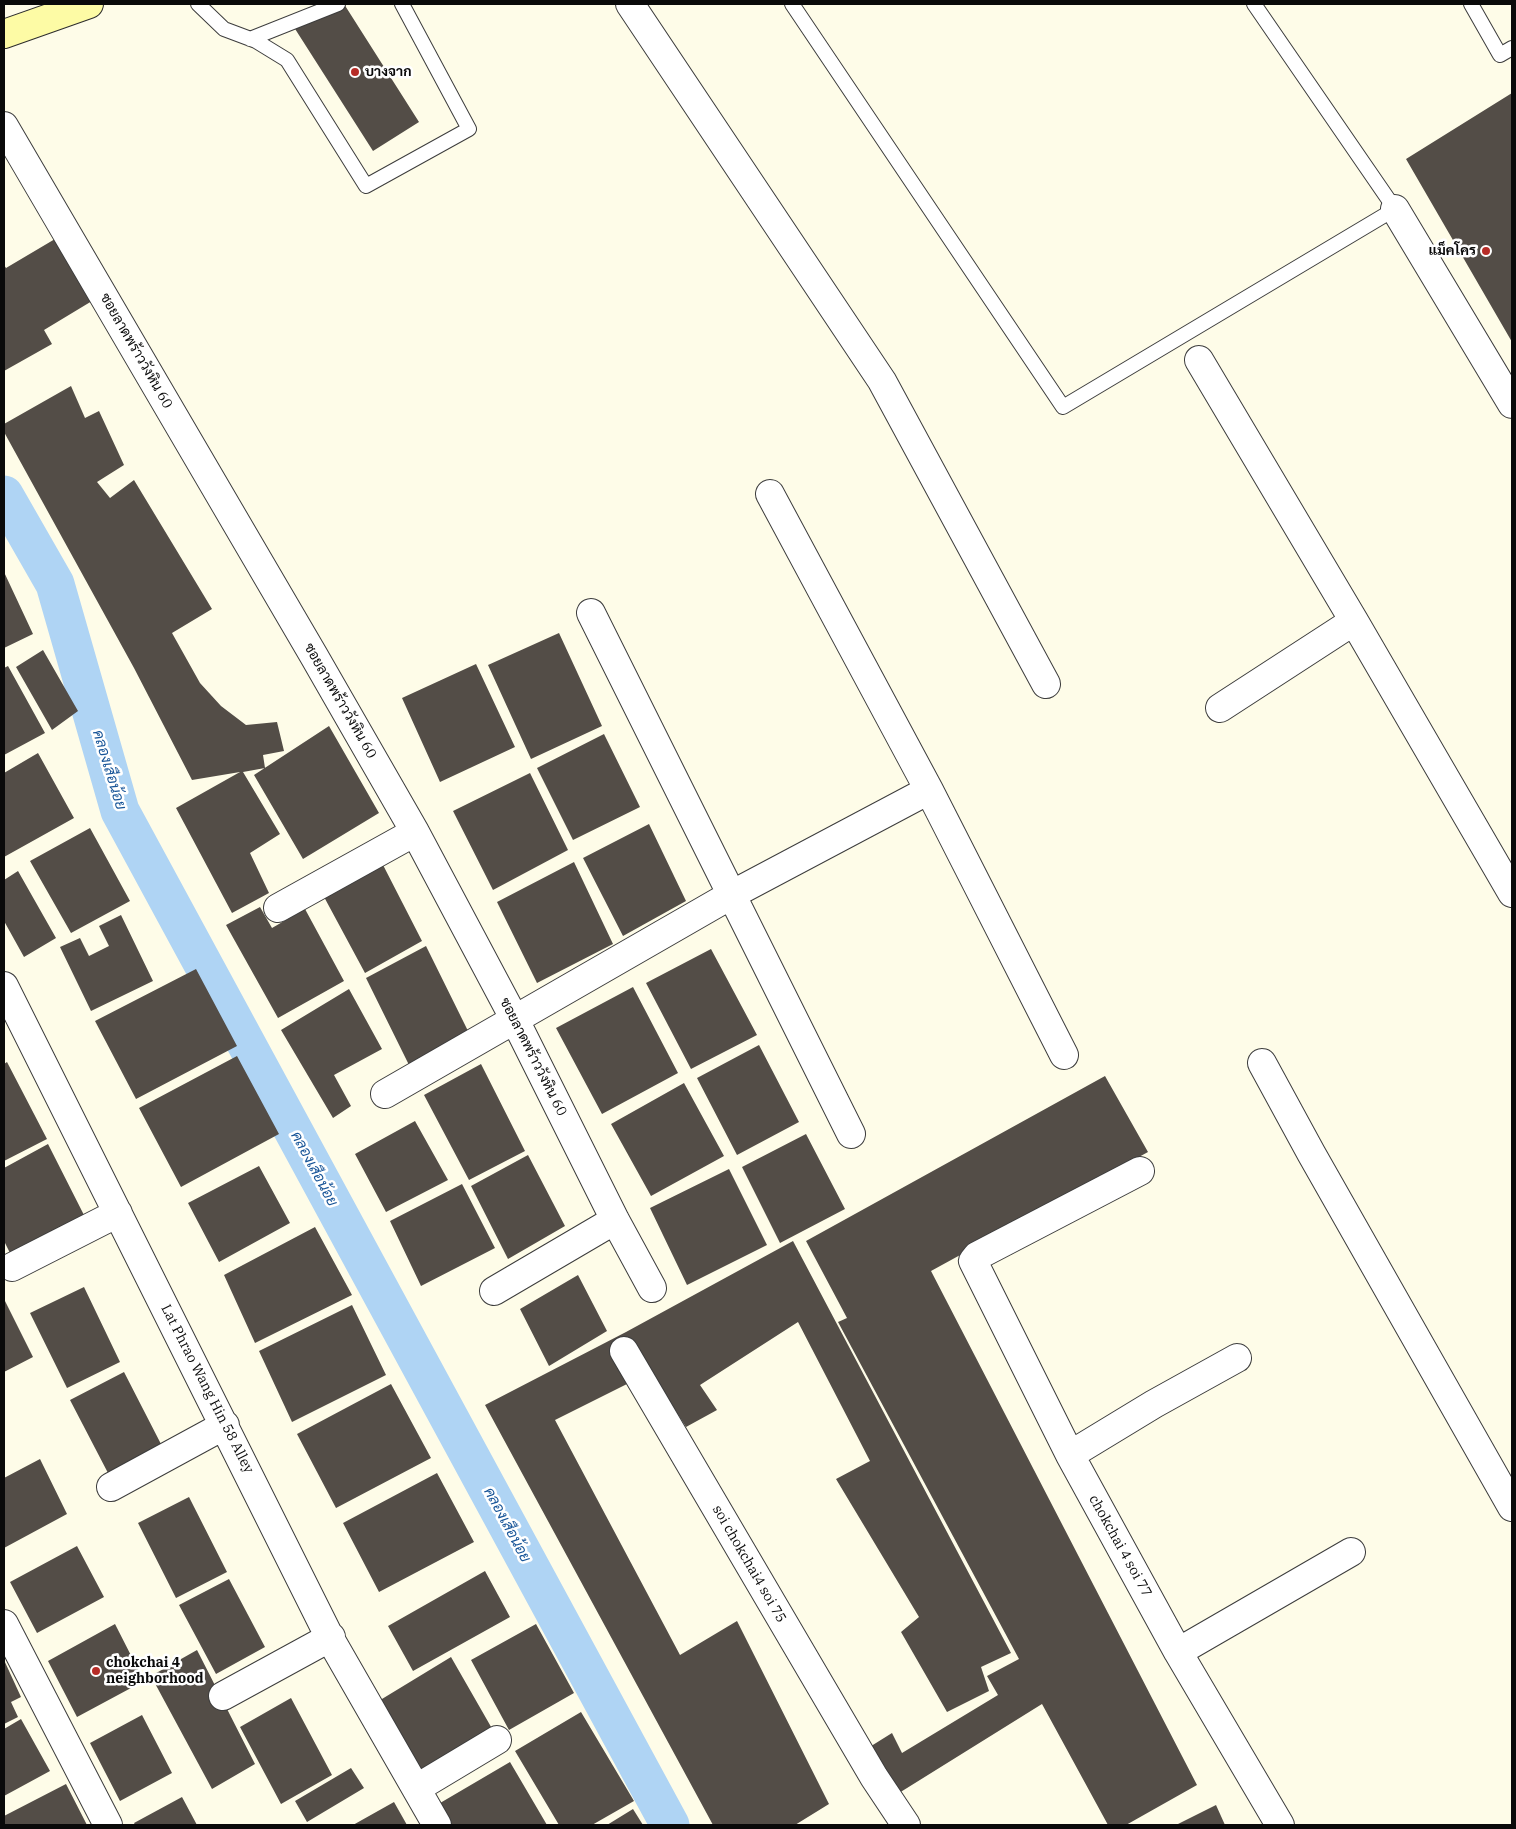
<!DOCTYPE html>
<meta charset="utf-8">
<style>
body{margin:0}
#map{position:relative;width:1516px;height:1829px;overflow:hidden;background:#fefce8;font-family:"IBM Plex Serif",serif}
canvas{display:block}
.frame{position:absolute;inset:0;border:5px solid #0a0a0a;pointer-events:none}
</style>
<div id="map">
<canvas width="1516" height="1829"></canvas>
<div class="frame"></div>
</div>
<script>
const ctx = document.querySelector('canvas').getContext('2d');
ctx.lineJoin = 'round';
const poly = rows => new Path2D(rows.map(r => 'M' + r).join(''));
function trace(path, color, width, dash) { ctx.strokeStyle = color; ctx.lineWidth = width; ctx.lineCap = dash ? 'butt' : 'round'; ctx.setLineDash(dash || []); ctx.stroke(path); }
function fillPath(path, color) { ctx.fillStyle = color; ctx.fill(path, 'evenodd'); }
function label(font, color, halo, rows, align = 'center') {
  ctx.font = font + ' "IBM Plex Serif",Sarabun,serif'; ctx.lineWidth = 5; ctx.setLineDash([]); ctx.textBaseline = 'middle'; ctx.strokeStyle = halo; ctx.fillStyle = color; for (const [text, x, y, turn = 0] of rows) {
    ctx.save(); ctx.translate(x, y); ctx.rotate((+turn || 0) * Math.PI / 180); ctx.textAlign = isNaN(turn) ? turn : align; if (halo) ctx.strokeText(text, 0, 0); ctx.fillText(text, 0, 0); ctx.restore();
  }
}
trace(poly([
 [4,495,55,584,120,811,670,1825]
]), '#afd4f4', 39);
fillPath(poly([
 [318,4,344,4,419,122,373,151,290,21],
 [1512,93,1512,342,1406,159],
 [55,239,92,301,44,330,52,344,4,371,4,265,6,268],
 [71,386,85,418,99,411,124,465,97,482,110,498,134,480,212,609,172,633,200,683,221,706,246,725,277,722,284,751,263,755,265,768,243,772,280,834,250,853,269,893,232,913,176,808,240,772,192,780,134,668,4,432,4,424],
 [4,572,33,634,4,648],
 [559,633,602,726,531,759,488,665],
 [43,650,78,711,52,730,16,667],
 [476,664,515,747,440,782,402,698],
 [8,666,45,733,4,755,4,668],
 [329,726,379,813,303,859,254,775],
 [604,734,640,807,573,840,537,768],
 [38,753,74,818,4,857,4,773],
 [530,773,568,850,493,890,453,811],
 [649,824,686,901,623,936,583,858],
 [90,828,130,901,71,933,30,861],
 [574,862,613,944,537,983,497,902],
 [382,863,422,941,365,973,323,895],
 [18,871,56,938,24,957,4,921,4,880],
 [260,907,272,928,305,909,344,981,278,1018,226,925],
 [121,915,153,981,91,1011,60,947,80,938,89,956,109,946,99,926],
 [426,946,468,1031,409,1065,366,978],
 [711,949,757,1035,691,1069,646,983],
 [196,969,237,1046,136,1099,95,1021],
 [633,987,678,1073,602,1114,556,1028],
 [349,989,382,1049,334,1075,351,1106,333,1118,281,1030],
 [759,1045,799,1122,737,1155,697,1078],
 [237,1056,279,1134,181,1187,139,1108],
 [7,1062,47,1139,4,1161,4,1064],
 [481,1064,525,1151,469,1180,424,1095],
 [1105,1076,1148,1152,931,1271,1197,1785,1126,1825,1108,1825,1042,1704,899,1793,868,1748,892,1733,902,1753,998,1695,987,1676,1019,1659,838,1322,847,1318,806,1241],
 [684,1083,724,1156,651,1196,611,1124],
 [415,1121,448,1180,386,1212,355,1154],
 [806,1134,845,1209,780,1243,742,1167],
 [48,1144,87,1221,13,1259,4,1241,4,1168],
 [528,1155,565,1226,508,1259,471,1186],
 [259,1166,290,1223,219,1262,188,1203],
 [729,1169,767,1245,687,1285,650,1208],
 [462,1184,495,1248,421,1286,390,1221],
 [315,1227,352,1295,255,1343,224,1275],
 [793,1241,1011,1653,981,1667,989,1691,947,1712,901,1632,919,1617,836,1479,870,1461,798,1322,700,1385,717,1410,686,1427,651,1372,555,1420,680,1655,737,1621,829,1804,795,1825,713,1825,485,1405,626,1332],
 [578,1275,607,1331,549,1366,520,1309],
 [84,1287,120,1362,67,1388,30,1313],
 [4,1299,33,1357,4,1372],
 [352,1305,386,1375,292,1422,259,1351],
 [124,1372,162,1446,108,1473,70,1400],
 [391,1384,431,1458,336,1508,297,1434],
 [40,1459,67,1514,4,1548,4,1478],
 [437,1473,474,1542,379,1592,343,1523],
 [189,1497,227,1572,176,1598,138,1523],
 [77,1546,104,1597,37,1633,10,1582],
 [485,1571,510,1617,413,1671,388,1626],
 [229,1579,265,1647,216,1674,179,1605],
 [115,1624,144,1681,77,1717,48,1661],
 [536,1624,574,1693,509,1730,471,1660],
 [197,1650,255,1764,212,1789,151,1676],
 [451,1657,494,1732,420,1775,377,1702],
 [4,1660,21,1697,11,1702,18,1717,4,1724],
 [291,1698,332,1775,281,1804,240,1727],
 [581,1712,634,1801,592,1825,559,1825,515,1751],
 [142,1715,172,1773,120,1801,90,1743],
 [21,1719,50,1771,4,1796,4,1729],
 [510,1762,547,1825,447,1825,435,1806],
 [351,1768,364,1788,307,1822,295,1801],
 [66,1784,87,1825,4,1825,4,1816],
 [182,1797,197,1825,135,1825,134,1823],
 [394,1802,407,1825,353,1825],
 [1216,1805,1225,1825,1176,1825],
 [633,1809,643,1825,607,1825]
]), '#534d47');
const lane = poly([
 [198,4,224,29,256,41,287,60,366,186,469,129,402,4],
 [792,4,1063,407,1395,209,1254,4],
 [1471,4,1500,55,1512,48],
 [250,39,338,4]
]);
const street = poly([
 [630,4,882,381,1046,684],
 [4,126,314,656,415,832,515,1020,615,1220,652,1288],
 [1395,209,1512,404],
 [1199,360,1354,621,1512,893],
 [770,494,929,790,1064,1055],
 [591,613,851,1134],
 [1220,708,1354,621],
 [278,908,415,832],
 [4,986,332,1642,437,1825],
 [1262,1063,1311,1153,1512,1507],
 [385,1094,731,895,929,790],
 [1140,1171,977,1256,973,1261,1070,1455,1178,1652,1280,1825],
 [12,1267,118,1213],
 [494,1291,615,1220],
 [624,1351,874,1777,906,1825],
 [1070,1455,1154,1404,1237,1358],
 [111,1487,225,1425],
 [4,1624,108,1825],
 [1178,1652,1351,1552],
 [223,1696,331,1637],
 [417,1788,497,1740]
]);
const secondary = poly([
 [4,34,89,4]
]);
trace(lane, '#3d3d3d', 16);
trace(street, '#3d3d3d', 30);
trace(secondary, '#2c2c2c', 30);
trace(lane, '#fff', 14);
trace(street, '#fff', 28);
trace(secondary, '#fdfba5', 28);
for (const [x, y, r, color] of [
 [355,72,5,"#b62c27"],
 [1486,251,5,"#b62c27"],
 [96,1671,5,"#b62c27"]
]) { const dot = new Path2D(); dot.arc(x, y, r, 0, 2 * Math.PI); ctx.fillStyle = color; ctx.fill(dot); trace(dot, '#fff', 2); }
label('bold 14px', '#0a0a0a', '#fff', [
 ["บางจาก",365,72],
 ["แม็คโคร",1476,251,"right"],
 ["chokchai 4",106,1663],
 ["neighborhood",106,1679]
], 'left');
label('14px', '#0a0a0a', '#fff', [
 ["ซอยลาดพร้าววังหิน 60",136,351,60],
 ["ซอยลาดพร้าววังหิน 60",340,701,60],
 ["ซอยลาดพร้าววังหิน 60",533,1057,63],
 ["Lat Phrao Wang Hin 58 Alley",207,1389,63],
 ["chokchai 4 soi 77",1120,1546,61],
 ["soi chokchai4 soi 75",749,1564,60]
]);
label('italic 15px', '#185598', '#fff', [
 ["คลองเสือน้อย",109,770,73],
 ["คลองเสือน้อย",314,1169,62],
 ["คลองเสือน้อย",507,1525,62]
]);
</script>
